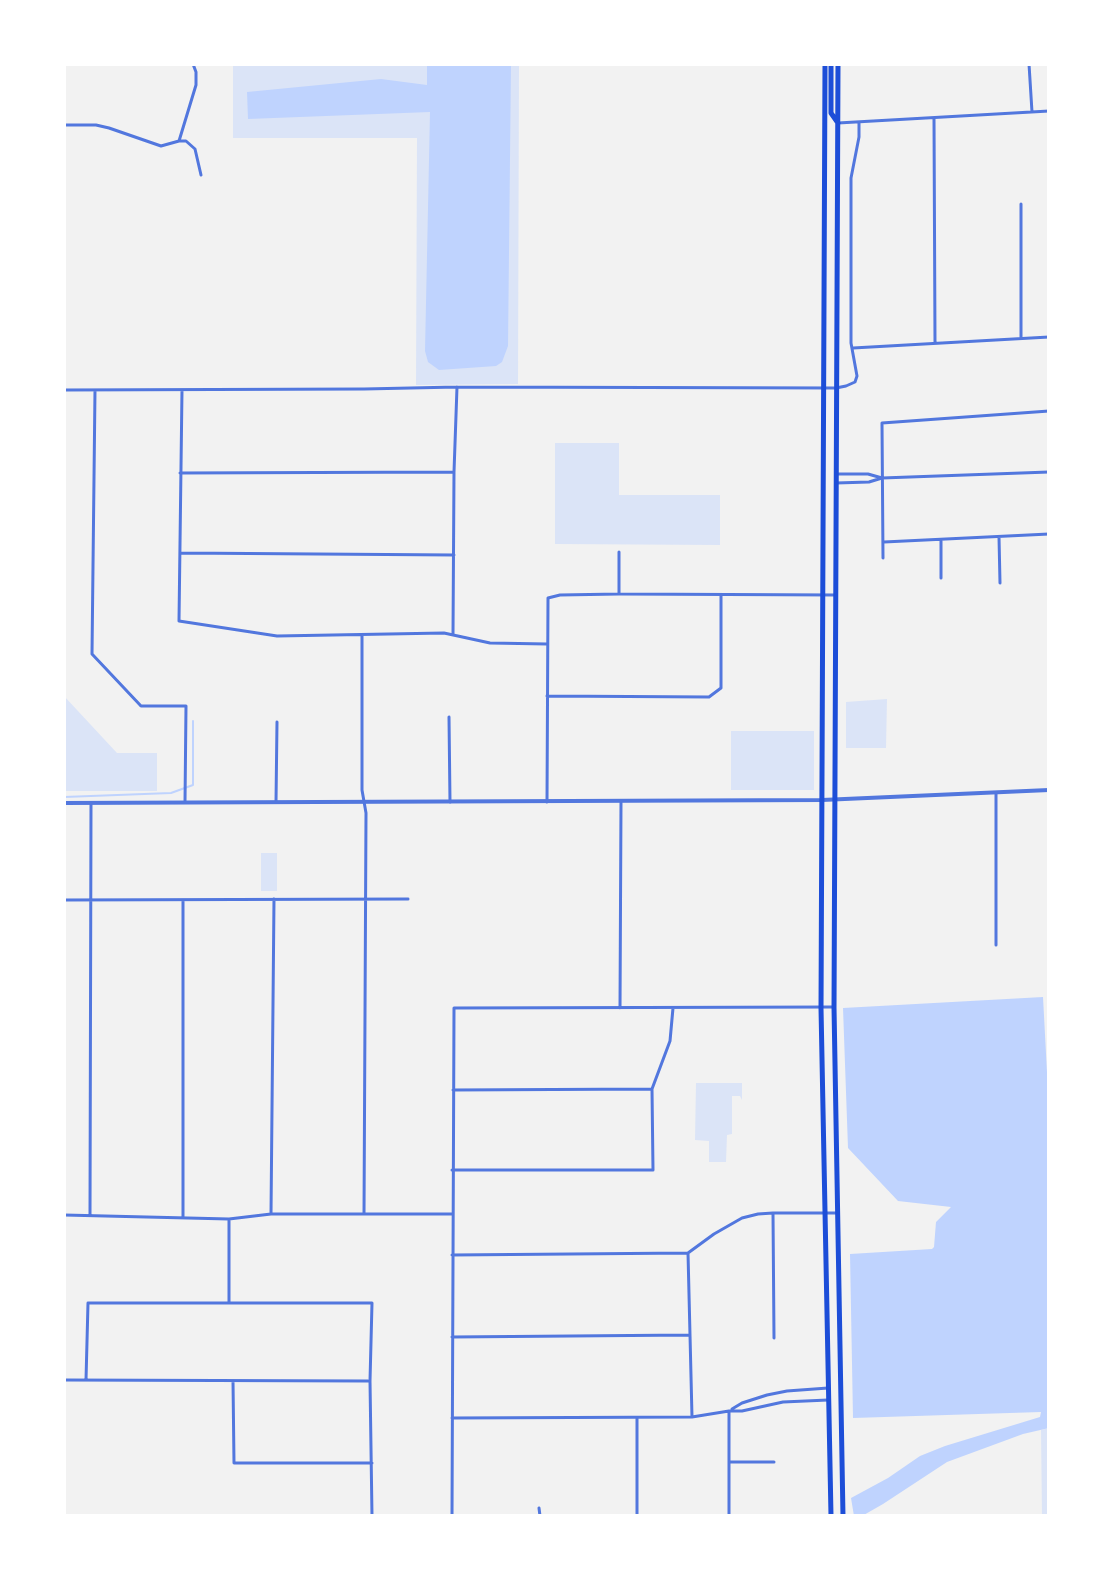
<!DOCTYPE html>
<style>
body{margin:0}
#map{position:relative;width:1113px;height:1580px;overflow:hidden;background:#f2f2f2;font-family:"Playfair Display",serif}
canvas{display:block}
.frame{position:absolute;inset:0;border:66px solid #fff;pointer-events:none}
</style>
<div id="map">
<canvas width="1113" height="1580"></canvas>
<div class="frame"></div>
</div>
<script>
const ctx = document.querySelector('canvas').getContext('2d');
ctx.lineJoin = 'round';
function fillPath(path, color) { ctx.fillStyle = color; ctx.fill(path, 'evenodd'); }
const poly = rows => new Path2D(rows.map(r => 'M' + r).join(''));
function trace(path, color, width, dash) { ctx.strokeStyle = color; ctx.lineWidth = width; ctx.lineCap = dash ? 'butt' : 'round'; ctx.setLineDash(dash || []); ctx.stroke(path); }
fillPath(poly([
 [233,64,519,64,518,384,416,385,417,138,233,138],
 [555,443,619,443,619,495,720,495,720,545,555,544],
 [64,696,117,753,157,753,157,791,64,791],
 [887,699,886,748,846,748,846,702],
 [731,731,814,731,814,790,731,790],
 [261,853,277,853,277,891,261,891],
 [696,1083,742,1083,742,1100,740,1096,732,1096,732,1134,727,1135,726,1162,709,1162,709,1141,695,1140],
 [1049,1428,1049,1516,1042,1516,1041,1430]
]), '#dbe4f7');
fillPath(poly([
 [427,64,511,64,508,346,502,362,496,366,439,370,428,362,425,351,430,112,248,119,247,92,381,79,427,85],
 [1043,997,1049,1110,1049,1428,1023,1434,947,1462,883,1504,862,1516,854,1516,851,1498,888,1478,920,1456,945,1446,1040,1417,1041,1412,853,1418,850,1254,932,1249,934,1247,936,1222,951,1207,898,1201,848,1148,843,1008]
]), '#bfd3fe');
trace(poly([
 [64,797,171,793,193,785,193,721]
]), '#bfd3fe', 2);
trace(poly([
 [1029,64,1032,112],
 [934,118,935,343],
 [838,123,1049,111],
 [64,125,96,125,109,128,161,146,179,141,196,85,196,72,193,64],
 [179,141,186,141,195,149,201,175],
 [1021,204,1021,338],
 [853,348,1049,337],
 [64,390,364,389,457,387,836,388,846,386,855,382,857,376,851,343,851,178,859,137,859,122],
 [95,390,92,654,141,706,186,706,185,802],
 [182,390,179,621,277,636,444,633,490,643,547,644],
 [180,473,454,472],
 [838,474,868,474,882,478],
 [836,483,869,482,882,478,1049,472],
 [999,537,1000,583],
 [941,540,941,578],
 [884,542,1049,534],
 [619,552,619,594],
 [180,553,454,555],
 [883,558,882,423,1049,411],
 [453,634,454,472,457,387],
 [362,635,362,790,366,813,364,1214],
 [547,696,709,697,721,688,721,596],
 [449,717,450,802],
 [996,793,996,945],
 [276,802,277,722],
 [547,802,548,598,560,595,619,594,836,595],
 [64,900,408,899],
 [183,900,183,1216],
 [620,1008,621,801],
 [453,1090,652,1089],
 [452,1170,653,1170,652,1089,670,1041,673,1008],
 [773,1213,774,1338],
 [271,1214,274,899],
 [64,1215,229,1219,271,1214,452,1214],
 [90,1215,91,803],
 [229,1219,229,1302],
 [688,1253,692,1417],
 [452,1255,688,1253,714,1234,742,1218,758,1214,773,1213,837,1213],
 [452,1337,690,1335],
 [64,1380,368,1381],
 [86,1380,88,1303,372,1303,370,1381,372,1516],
 [233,1381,234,1463,372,1463],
 [732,1409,742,1403,767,1395,787,1391,828,1388],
 [729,1411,729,1516],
 [452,1418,692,1417,729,1411,742,1411,783,1402,828,1400],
 [729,1462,774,1462],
 [539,1508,540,1516],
 [452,1516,454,1008,833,1007],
 [637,1516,637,1418]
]), '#5277de', 3);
trace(poly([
 [64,803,822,800,1049,790]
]), '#5277de', 4);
trace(poly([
 [825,64,821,1008,831,1516],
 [831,64,831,113,838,123],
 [838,64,834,1007,843,1516]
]), '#1d4ed8', 5);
</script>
